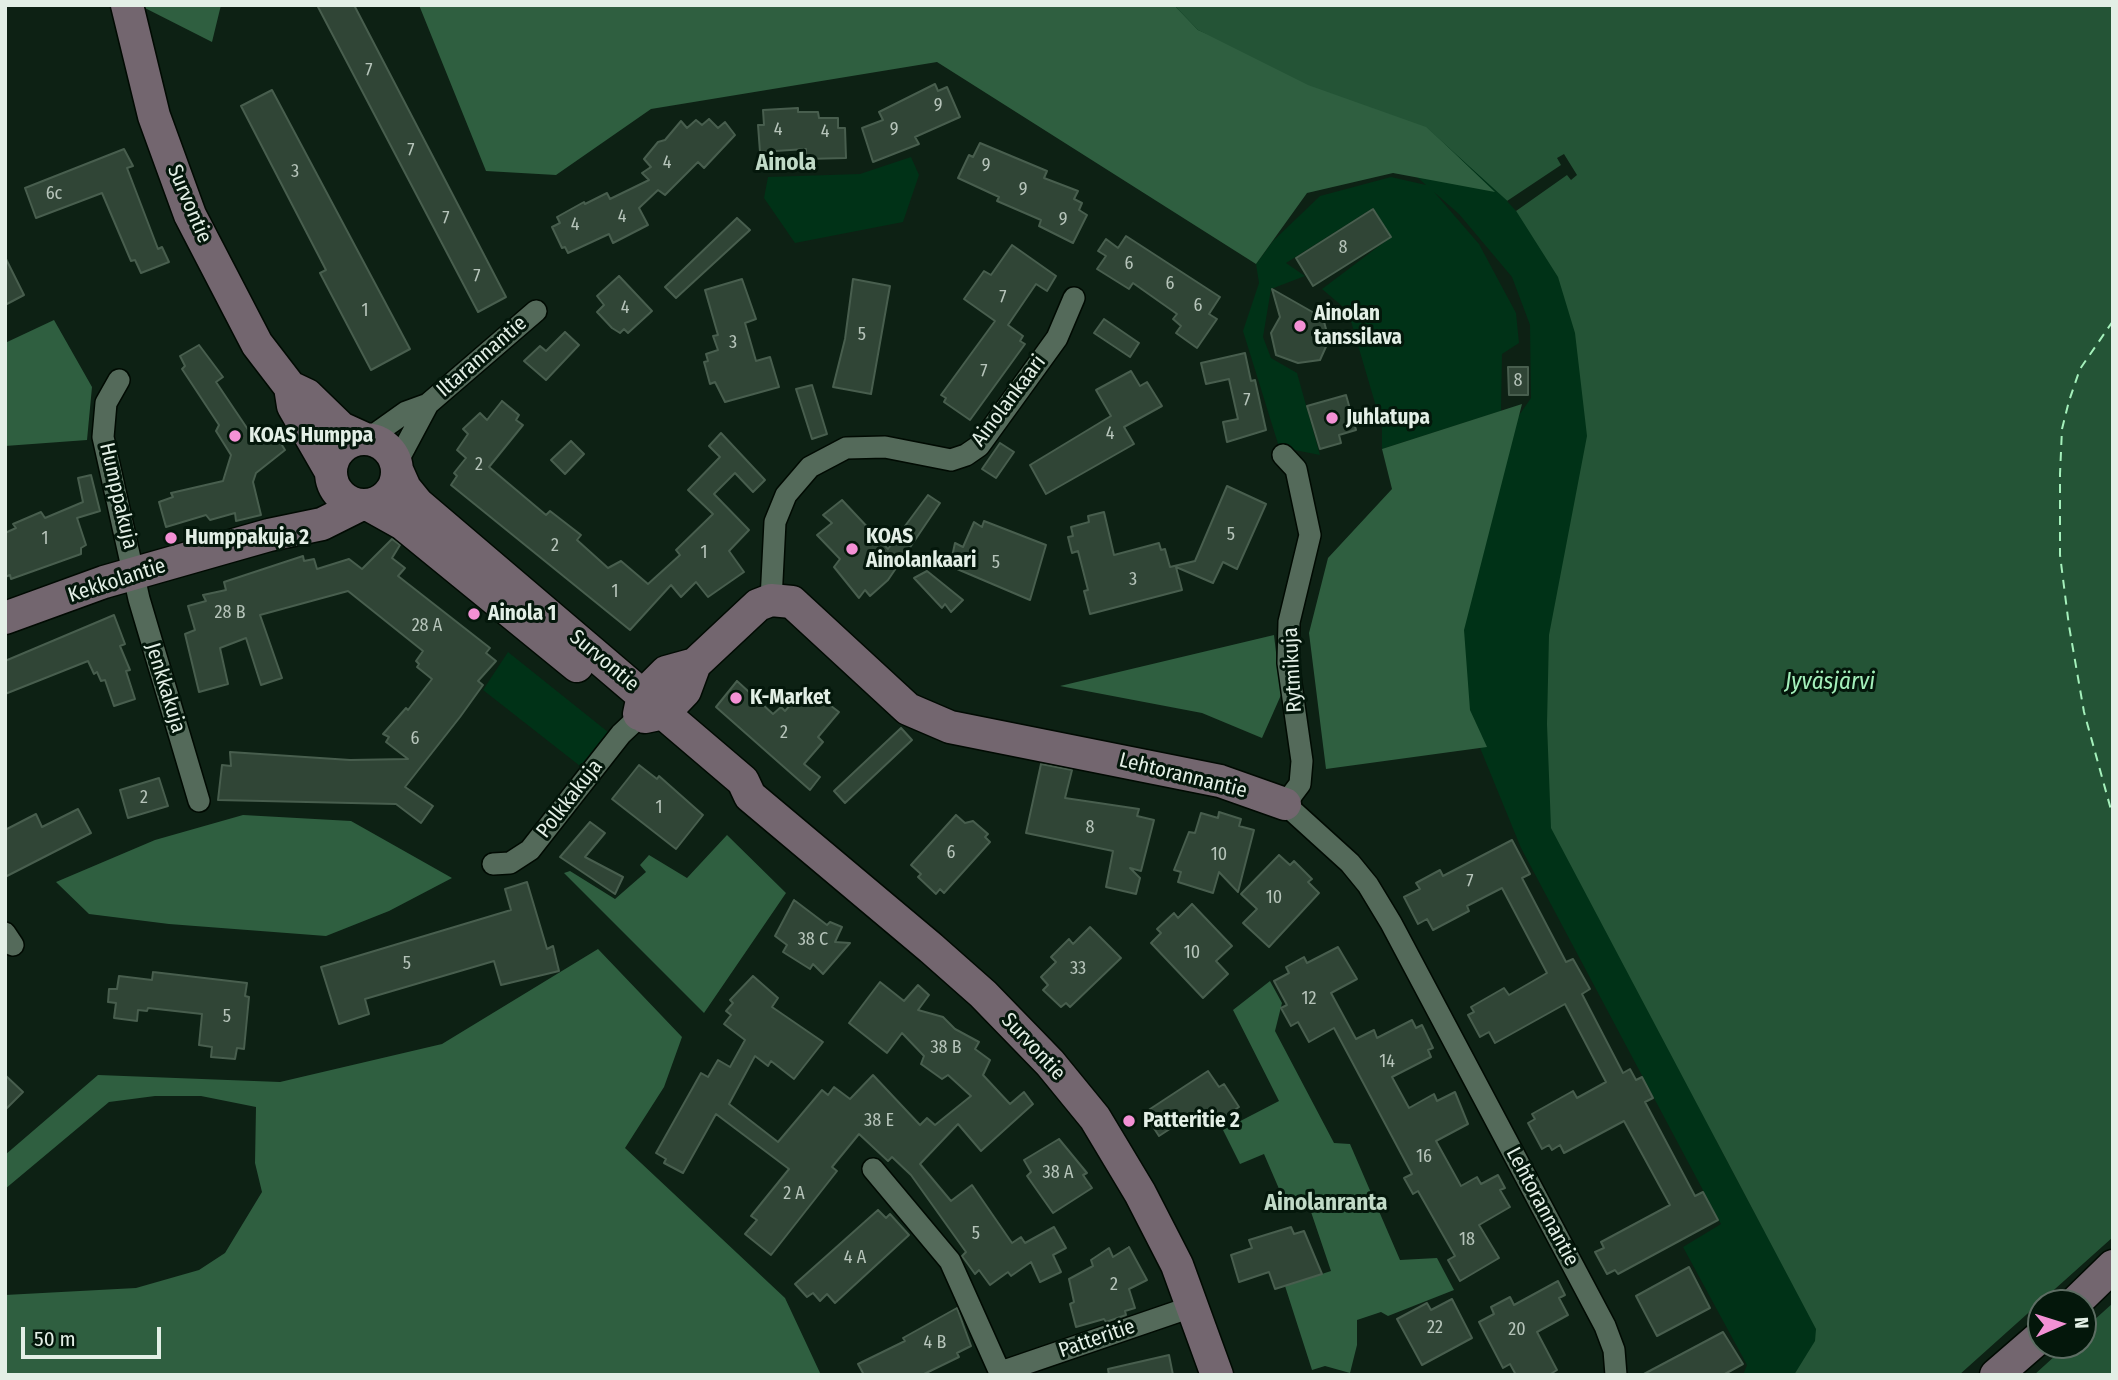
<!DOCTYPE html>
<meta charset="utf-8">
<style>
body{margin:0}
#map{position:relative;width:2118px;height:1380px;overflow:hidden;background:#0d2114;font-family:"Fira Sans Condensed",sans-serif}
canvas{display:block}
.frame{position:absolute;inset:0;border:7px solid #e3efe6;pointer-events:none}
.north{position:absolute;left:2027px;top:1289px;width:70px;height:70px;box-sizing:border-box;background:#04170b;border:2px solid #5d6d63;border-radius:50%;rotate:87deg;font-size:19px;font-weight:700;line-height:28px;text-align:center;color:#e3efe6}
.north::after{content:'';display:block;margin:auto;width:24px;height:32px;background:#f391d5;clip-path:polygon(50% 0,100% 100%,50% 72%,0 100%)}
.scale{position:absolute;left:21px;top:1327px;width:140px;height:32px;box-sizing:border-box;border:4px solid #e3efe6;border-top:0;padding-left:9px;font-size:21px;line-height:24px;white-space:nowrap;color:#e3efe6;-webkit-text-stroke:5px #04170b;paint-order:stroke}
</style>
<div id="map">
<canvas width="2118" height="1380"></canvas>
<div class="frame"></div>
<div class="north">N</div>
<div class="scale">50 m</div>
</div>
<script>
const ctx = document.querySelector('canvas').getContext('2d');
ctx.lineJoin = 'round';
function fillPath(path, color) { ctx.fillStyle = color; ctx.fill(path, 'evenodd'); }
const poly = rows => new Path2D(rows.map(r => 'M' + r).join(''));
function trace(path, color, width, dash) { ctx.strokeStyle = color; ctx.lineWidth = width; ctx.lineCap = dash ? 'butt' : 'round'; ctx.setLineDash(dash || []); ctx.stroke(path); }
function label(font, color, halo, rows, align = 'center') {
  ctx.font = font + ' "Fira Sans Condensed",sans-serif'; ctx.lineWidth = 6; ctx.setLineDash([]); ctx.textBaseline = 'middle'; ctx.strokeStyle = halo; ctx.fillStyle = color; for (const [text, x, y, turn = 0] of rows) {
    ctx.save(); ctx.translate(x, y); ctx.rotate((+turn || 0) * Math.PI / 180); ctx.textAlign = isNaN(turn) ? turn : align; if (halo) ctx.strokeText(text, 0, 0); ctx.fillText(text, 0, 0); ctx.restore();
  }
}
fillPath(poly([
 [1011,5,1371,5,1619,165,1753,1102,1716,1140,1765,1232,1805,1213,1840,1375,1743,1375,1747,1365,1683,1247,1721,1224,1521,848,1467,716,1452,662,1502,440,1531,398,1530,325,1512,277,1459,214,1434,192,1479,244,1516,313,1519,343,1502,354,1501,411,1382,449,1382,427,1348,311,1322,289,1391,237,1373,208,1286,263,1305,276,1271,289,1263,337,1271,358,1297,373,1320,455,1279,447,1243,331,1259,283,1256,264,1273,241,1320,196,1391,177,1426,185,1401,163],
 [911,157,919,175,903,222,795,243,764,198,768,177,860,174],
 [508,652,608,732,580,766,483,690]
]), '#003217');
fillPath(poly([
 [139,5,221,5,212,42],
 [419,5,1174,5,1198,30,1426,126,1495,192,1393,173,1307,193,1256,264,937,62,651,109,556,175,486,171],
 [54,320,92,387,87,440,5,446,5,343],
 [1522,404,1464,630,1470,710,1487,747,1326,769,1309,633,1328,558,1392,489,1382,449],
 [1274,635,1281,695,1262,738,1202,713,1060,686],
 [243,815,351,821,452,878,389,911,326,936,169,924,89,914,56,882,155,840],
 [727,835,786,893,704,1013,564,873,570,871,615,899,646,872,640,865,649,855,687,878],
 [598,949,682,1037,664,1087,625,1148,785,1298,821,1375,5,1375,5,1295,136,1288,199,1270,225,1253,262,1192,255,1163,256,1107,201,1096,155,1096,109,1102,5,1189,5,1155,98,1075,280,1082,442,1044],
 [1270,981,1282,1003,1275,1031,1334,1143,1350,1144,1400,1260,1437,1258,1454,1290,1388,1316,1381,1312,1357,1320,1357,1345,1350,1373,1325,1366,1312,1370,1285,1286,1331,1271,1309,1206,1286,1205,1264,1154,1240,1164,1223,1130,1279,1101,1233,1010]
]), '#2f5f40');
fillPath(poly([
 [1174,5,2113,5,2113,1375,1794,1375,1815,1341,1816,1329,1551,828,1547,724,1549,635,1587,436,1575,333,1558,277,1513,206,1426,127,1308,85,1198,30],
 [2041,1303,2083,1303,2083,1345,2041,1345]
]), '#245436');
fillPath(poly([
 [1564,154,1577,175,1571,180,1567,175,1516,211,1507,201,1561,165,1557,158],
 [2113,1237,2113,1303,2083,1330,2083,1303,2041,1303,2041,1345,2067,1345,2034,1375,1959,1375]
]), '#0d2114');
trace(poly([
 [2113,321,2080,369,2069,401,2062,429,2060,474,2060,555,2069,626,2084,712,2113,817]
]), '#a4f0bb', 2, [9, 7]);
const building = poly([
 [317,5,354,5,506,297,478,312,317,5],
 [935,84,938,91,947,87,960,117,915,137,919,144,873,162,862,128,883,120,879,112,935,84],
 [272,90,410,349,371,370,320,273,326,270,241,106,272,90],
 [798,108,798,112,818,112,819,118,838,118,838,128,845,128,846,158,806,159,806,149,760,152,758,125,764,125,763,110,798,108],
 [709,119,718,128,725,122,735,135,704,168,698,162,665,195,658,190,639,208,648,225,613,243,609,234,568,253,565,247,562,248,552,227,560,223,557,217,584,202,585,204,607,193,610,199,649,180,642,173,651,167,644,159,658,142,665,140,681,121,687,128,696,120,702,125,709,119],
 [980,143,1047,171,1044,178,1078,191,1074,199,1082,203,1079,210,1087,215,1073,243,1039,226,1041,220,997,201,999,197,958,178,969,155,973,157,980,143],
 [124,149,133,166,127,168,158,249,162,247,169,262,141,273,135,260,131,261,102,193,36,218,25,188,124,149],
 [1373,209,1391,237,1313,286,1296,258,1373,209],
 [737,218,750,230,676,298,665,287,737,218],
 [1126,236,1220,297,1209,314,1217,319,1197,348,1176,333,1181,326,1173,319,1177,314,1133,283,1129,289,1097,269,1106,256,1098,251,1106,239,1118,248,1126,236],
 [1012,245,1056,276,1047,291,1036,284,1008,325,1023,336,1020,341,1025,344,970,420,944,402,946,398,941,395,995,321,964,299,984,271,991,275,1012,245],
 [5,257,24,295,5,305,5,257],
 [619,276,652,311,628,333,624,329,620,333,612,328,597,312,604,305,597,296,619,276],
 [742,279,756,319,745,323,756,361,770,357,779,387,725,402,715,382,710,384,704,362,708,361,706,354,718,350,713,336,718,335,705,290,742,279],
 [853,279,890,286,871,394,833,387,845,339,853,279],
 [1272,289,1323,318,1329,340,1320,360,1298,363,1276,355,1271,333,1280,317,1272,289],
 [1104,319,1139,343,1130,357,1094,333,1104,319],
 [565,332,579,345,546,380,524,361,540,346,546,351,565,332],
 [199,345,223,377,216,382,255,440,272,429,285,450,256,473,253,482,261,515,236,521,235,513,210,520,206,515,166,527,159,502,173,497,171,493,223,481,231,455,216,431,219,425,182,369,185,366,180,356,199,345],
 [1245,353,1251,381,1255,380,1266,430,1227,442,1223,422,1238,419,1229,379,1206,384,1201,363,1245,353],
 [1508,367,1528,367,1528,395,1509,395,1508,367],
 [1131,371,1140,386,1147,382,1162,406,1124,427,1134,444,1046,494,1030,465,1111,416,1096,390,1131,371],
 [812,385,827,434,812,439,796,389,812,385],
 [1346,395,1356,430,1339,435,1341,443,1320,449,1307,406,1346,395],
 [502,401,519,415,516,420,523,425,489,467,546,515,550,511,581,535,577,540,608,568,621,561,648,584,680,555,676,550,713,514,688,490,720,457,709,446,721,433,765,480,753,492,735,473,714,494,749,530,729,551,744,572,708,597,696,582,681,597,671,585,630,630,451,485,457,476,454,473,466,458,457,450,468,434,463,429,480,413,487,420,502,401],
 [571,441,584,454,565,474,551,460,571,441],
 [1000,443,1014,452,996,478,982,469,1000,443],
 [91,475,100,511,77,518,86,545,81,548,81,554,11,579,10,575,5,577,5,533,16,528,13,524,41,512,45,518,83,502,78,478,91,475],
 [1227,486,1266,504,1237,569,1223,562,1213,583,1176,567,1182,590,1090,614,1084,591,1088,590,1078,551,1072,553,1068,537,1073,536,1071,527,1089,522,1088,516,1104,512,1114,555,1159,543,1161,550,1165,549,1170,567,1195,561,1227,486],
 [928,495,940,503,888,580,870,596,865,590,859,598,834,567,840,559,817,535,832,523,823,515,842,500,888,549,928,495],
 [984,521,1046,545,1030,600,950,566,955,543,963,547,974,522,982,527,984,521],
 [392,539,400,545,392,558,405,568,398,576,490,648,486,653,496,661,478,681,483,685,460,717,405,787,433,806,421,823,396,804,218,800,222,765,231,766,230,752,350,760,408,759,386,742,389,737,383,734,406,708,408,710,432,679,417,667,419,664,416,661,423,651,348,591,260,615,282,678,261,685,246,638,220,648,228,684,199,692,185,634,195,630,188,606,206,601,203,595,226,590,224,582,303,556,304,561,314,559,317,569,349,559,362,569,392,539],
 [927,571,963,600,951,612,945,604,942,608,914,578,927,571],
 [114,615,125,644,120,646,130,670,126,671,135,699,114,706,105,680,101,681,97,672,94,674,88,661,5,694,5,661,114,615],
 [737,681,773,714,781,707,785,711,806,687,839,712,818,737,823,742,804,764,820,777,810,790,716,707,737,681],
 [901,728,912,740,845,803,834,791,901,728],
 [1041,764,1072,770,1065,798,1139,809,1137,816,1154,820,1141,871,1130,868,1140,878,1136,894,1106,887,1113,851,1026,833,1041,764],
 [639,765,657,779,659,776,703,815,676,849,612,799,639,765],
 [159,778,168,806,128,818,120,790,159,778],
 [78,809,91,833,5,877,5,830,36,814,42,827,78,809],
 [1219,812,1241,819,1239,826,1254,830,1238,892,1219,872,1213,893,1178,882,1181,872,1174,870,1189,832,1195,833,1201,813,1218,818,1219,812],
 [956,815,965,823,973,821,988,834,985,837,990,842,944,893,940,889,936,894,918,877,921,874,911,865,956,815],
 [590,822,605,833,585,857,623,877,615,894,560,857,590,822],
 [1512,840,1530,874,1522,878,1566,962,1573,959,1590,989,1582,994,1623,1073,1630,1069,1636,1080,1642,1077,1653,1098,1645,1102,1695,1196,1703,1192,1718,1220,1618,1274,1615,1270,1607,1274,1595,1252,1604,1248,1601,1242,1670,1205,1624,1121,1564,1153,1560,1145,1552,1150,1549,1145,1542,1149,1528,1123,1535,1119,1532,1114,1573,1091,1577,1098,1606,1082,1565,1004,1495,1043,1489,1032,1480,1037,1468,1015,1474,1012,1471,1007,1504,988,1509,995,1547,973,1502,888,1467,906,1469,911,1433,930,1427,919,1418,924,1404,897,1420,889,1416,883,1440,870,1443,876,1512,840],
 [1279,855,1290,865,1294,861,1312,879,1308,882,1319,893,1269,947,1243,923,1257,909,1241,894,1279,855],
 [527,882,547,949,553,946,559,971,501,985,494,961,365,999,369,1014,339,1024,321,967,511,910,505,889,527,882],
 [794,900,827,925,830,922,842,927,835,942,850,943,823,974,813,964,810,969,783,952,787,945,775,936,794,900],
 [1192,904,1232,946,1216,961,1228,974,1203,998,1151,943,1161,933,1157,929,1174,913,1178,918,1192,904],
 [1090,927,1121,958,1070,1007,1066,1003,1061,1007,1043,990,1048,985,1041,977,1056,962,1051,957,1069,939,1073,944,1090,927],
 [1338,947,1357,979,1331,993,1356,1039,1374,1030,1377,1038,1412,1020,1416,1028,1422,1025,1433,1048,1428,1050,1431,1057,1392,1077,1409,1108,1434,1094,1437,1101,1455,1092,1468,1124,1436,1141,1461,1186,1477,1177,1481,1184,1498,1175,1505,1188,1500,1190,1510,1207,1479,1225,1499,1258,1460,1281,1448,1260,1455,1256,1418,1191,1413,1194,1404,1178,1412,1174,1334,1028,1309,1042,1298,1022,1291,1026,1281,1008,1287,1005,1274,981,1289,973,1286,967,1304,957,1307,963,1338,947],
 [153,972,247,983,245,996,249,997,244,1049,237,1048,235,1059,211,1057,212,1047,199,1045,202,1014,148,1008,147,1011,138,1010,137,1021,114,1018,116,1003,108,1002,109,989,117,989,119,976,152,980,153,972],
 [753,976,778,998,772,1007,823,1042,794,1079,771,1061,768,1066,755,1056,729,1104,778,1142,822,1090,828,1095,834,1087,850,1099,873,1075,920,1125,927,1118,935,1125,971,1096,948,1075,942,1079,921,1064,924,1056,902,1033,887,1053,849,1023,880,982,904,1001,918,985,929,995,918,1010,943,1017,955,1029,979,1042,975,1049,990,1060,983,1075,1010,1104,1024,1092,1033,1104,981,1151,958,1124,920,1164,951,1201,972,1185,1012,1243,1021,1237,1025,1243,1054,1227,1066,1248,1053,1255,1061,1272,1040,1282,1031,1262,1011,1276,1008,1272,990,1285,979,1270,975,1274,962,1256,966,1252,911,1175,892,1157,888,1161,859,1134,832,1167,837,1171,771,1255,745,1234,757,1220,751,1216,789,1169,716,1114,683,1173,664,1163,666,1159,656,1153,701,1073,708,1077,718,1060,730,1067,745,1040,724,1024,731,1015,726,1011,733,1003,730,1000,753,976],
 [1208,1071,1219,1087,1224,1084,1239,1107,1207,1129,1196,1112,1159,1136,1144,1113,1208,1071],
 [5,1075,23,1092,5,1110,5,1075],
 [1059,1139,1087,1173,1083,1175,1092,1188,1053,1213,1027,1176,1031,1172,1024,1160,1059,1139],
 [878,1210,886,1218,890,1214,909,1235,835,1303,827,1294,820,1301,813,1293,807,1297,795,1284,878,1210],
 [1291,1227,1294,1234,1304,1231,1322,1274,1275,1289,1269,1272,1239,1282,1231,1255,1252,1248,1249,1240,1291,1227],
 [1129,1247,1147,1280,1129,1289,1135,1308,1125,1311,1126,1315,1106,1322,1104,1319,1076,1327,1070,1304,1074,1302,1069,1279,1093,1266,1091,1260,1109,1248,1113,1257,1129,1247],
 [1689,1267,1710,1308,1657,1336,1636,1296,1689,1267],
 [1558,1281,1565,1295,1559,1298,1568,1315,1537,1332,1557,1370,1549,1375,1516,1375,1510,1364,1503,1368,1479,1322,1494,1314,1491,1307,1510,1297,1514,1305,1558,1281],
 [1452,1299,1472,1338,1422,1365,1397,1319,1427,1303,1431,1310,1452,1299],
 [957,1308,971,1346,957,1353,959,1357,922,1375,864,1375,858,1364,905,1341,903,1338,957,1308],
 [1723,1332,1743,1364,1723,1375,1642,1375,1723,1332],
 [1169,1355,1173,1375,1109,1375,1108,1369,1169,1355]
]);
fillPath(building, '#304536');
trace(building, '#485e4e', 2);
const street = poly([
 [119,380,106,403,103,437,139,599,199,801],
 [368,439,406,412,428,404,536,311],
 [1283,455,1296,469,1310,535,1289,622,1288,663,1302,761,1300,784,1285,804,1350,863,1368,885,1391,923,1605,1326,1614,1350,1616,1375],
 [396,464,428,404],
 [771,600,775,522,786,495,810,467,846,448,885,447,951,460,966,455,979,446,1057,338,1074,298],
 [493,864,510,863,530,850,621,734,638,718],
 [5,933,13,945],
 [873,1169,950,1261,1001,1375],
 [1001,1372,1194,1306]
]);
const secondary = poly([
 [127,5,154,116,190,215,257,344,290,387,307,395,341,428,363,438],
 [290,387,293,406,331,472],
 '331 472a33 33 0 1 1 66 0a33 33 0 1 1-66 0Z',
 [397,470,405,488,418,504,743,781,750,796,931,948,983,994,1050,1063,1095,1118,1140,1193,1177,1265,1217,1375],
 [369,505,403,524,577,666],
 [5,618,104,582,269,535,322,524,360,505],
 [639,714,643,695,666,672,695,664,758,605,771,600,792,602,908,709,950,727,1220,781,1285,804],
 [645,717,664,713,685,691,695,664],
 [2075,1303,2113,1266],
 [1996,1375,2041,1336]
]);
trace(street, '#000a02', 24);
trace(secondary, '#000a02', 35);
trace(street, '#546a5a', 21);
trace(secondary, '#73666f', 32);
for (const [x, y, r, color] of [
 [1300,326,7,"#f391d5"],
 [1332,418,7,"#f391d5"],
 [235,436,7,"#f391d5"],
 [171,538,7,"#f391d5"],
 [852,549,7,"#f391d5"],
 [474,614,7,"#f391d5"],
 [736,698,7,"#f391d5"],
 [1129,1121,7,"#f391d5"]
]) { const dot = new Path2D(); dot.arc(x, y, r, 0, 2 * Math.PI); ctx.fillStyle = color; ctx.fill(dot); trace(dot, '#04170b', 2.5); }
label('18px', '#b6c4ba', null, [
 ["7",369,71],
 ["9",938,106],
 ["4",778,130],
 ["9",894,130],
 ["4",825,132],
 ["7",411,151],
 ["4",667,163],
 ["9",986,166],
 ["3",295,172],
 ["9",1023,190],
 ["6c",54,194],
 ["4",622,217],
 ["7",446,219],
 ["9",1063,220],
 ["4",575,225],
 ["8",1343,248],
 ["6",1129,264],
 ["7",477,277],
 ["6",1170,284],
 ["7",1003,298],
 ["6",1198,306],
 ["4",625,308],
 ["1",365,311],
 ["5",862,335],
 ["3",733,343],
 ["7",984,372],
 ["8",1518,381],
 ["7",1247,401],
 ["4",1110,434],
 ["2",479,465],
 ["5",1231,535],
 ["1",45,539],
 ["2",555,546],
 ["1",704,553],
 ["5",996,563],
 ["3",1133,580],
 ["1",615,592],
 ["28 B",230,613],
 ["28 A",427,626],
 ["2",784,733],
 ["6",415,739],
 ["2",144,798],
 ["1",659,808],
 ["8",1090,828],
 ["6",951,853],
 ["10",1219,855],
 ["7",1470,882],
 ["10",1274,898],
 ["38 C",813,940],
 ["10",1192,953],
 ["5",407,964],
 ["33",1078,969],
 ["12",1309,999],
 ["5",227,1017],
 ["38 B",946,1048],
 ["14",1387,1062],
 ["38 E",879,1121],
 ["16",1424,1157],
 ["38 A",1058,1173],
 ["2 A",794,1194],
 ["5",976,1234],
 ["18",1467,1240],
 ["4 A",855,1258],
 ["2",1114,1285],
 ["22",1435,1328],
 ["20",1517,1330],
 ["4 B",935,1343]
]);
label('21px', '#e3efe6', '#04170b', [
 ["Survontie",189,204,67],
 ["Iltarannantie",482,357,-41],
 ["Ainolankaari",1009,401,-53],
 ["Humppakuja",118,496,77],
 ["Kekkolantie",117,581,-18],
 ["Survontie",604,661,40],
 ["Rytmikuja",1293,670,-93],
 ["Jenkkakuja",165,688,73],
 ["Lehtorannantie",1183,776,14],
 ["Polkkakuja",570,799,-52],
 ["Survontie",1033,1047,47],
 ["Lehtorannantie",1542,1207,62],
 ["Patteritie",1097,1339,-19]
]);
label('bold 21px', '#e3efe6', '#04170b', [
 ["Ainolan",1314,314],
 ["tanssilava",1314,338],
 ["Juhlatupa",1346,418],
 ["KOAS Humppa",249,436],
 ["KOAS",866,537],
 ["Ainolankaari",866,561],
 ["Humppakuja 2",185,538],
 ["Ainola 1",488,614],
 ["K-Market",750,698],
 ["Patteritie 2",1143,1121]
], 'left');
label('bold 23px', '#c1dac7', '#04170b', [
 ["Ainola",786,164],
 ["Ainolanranta",1326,1204]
]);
label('italic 23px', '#a4f0bb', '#04170b', [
 ["Jyväsjärvi",1830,683]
]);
</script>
